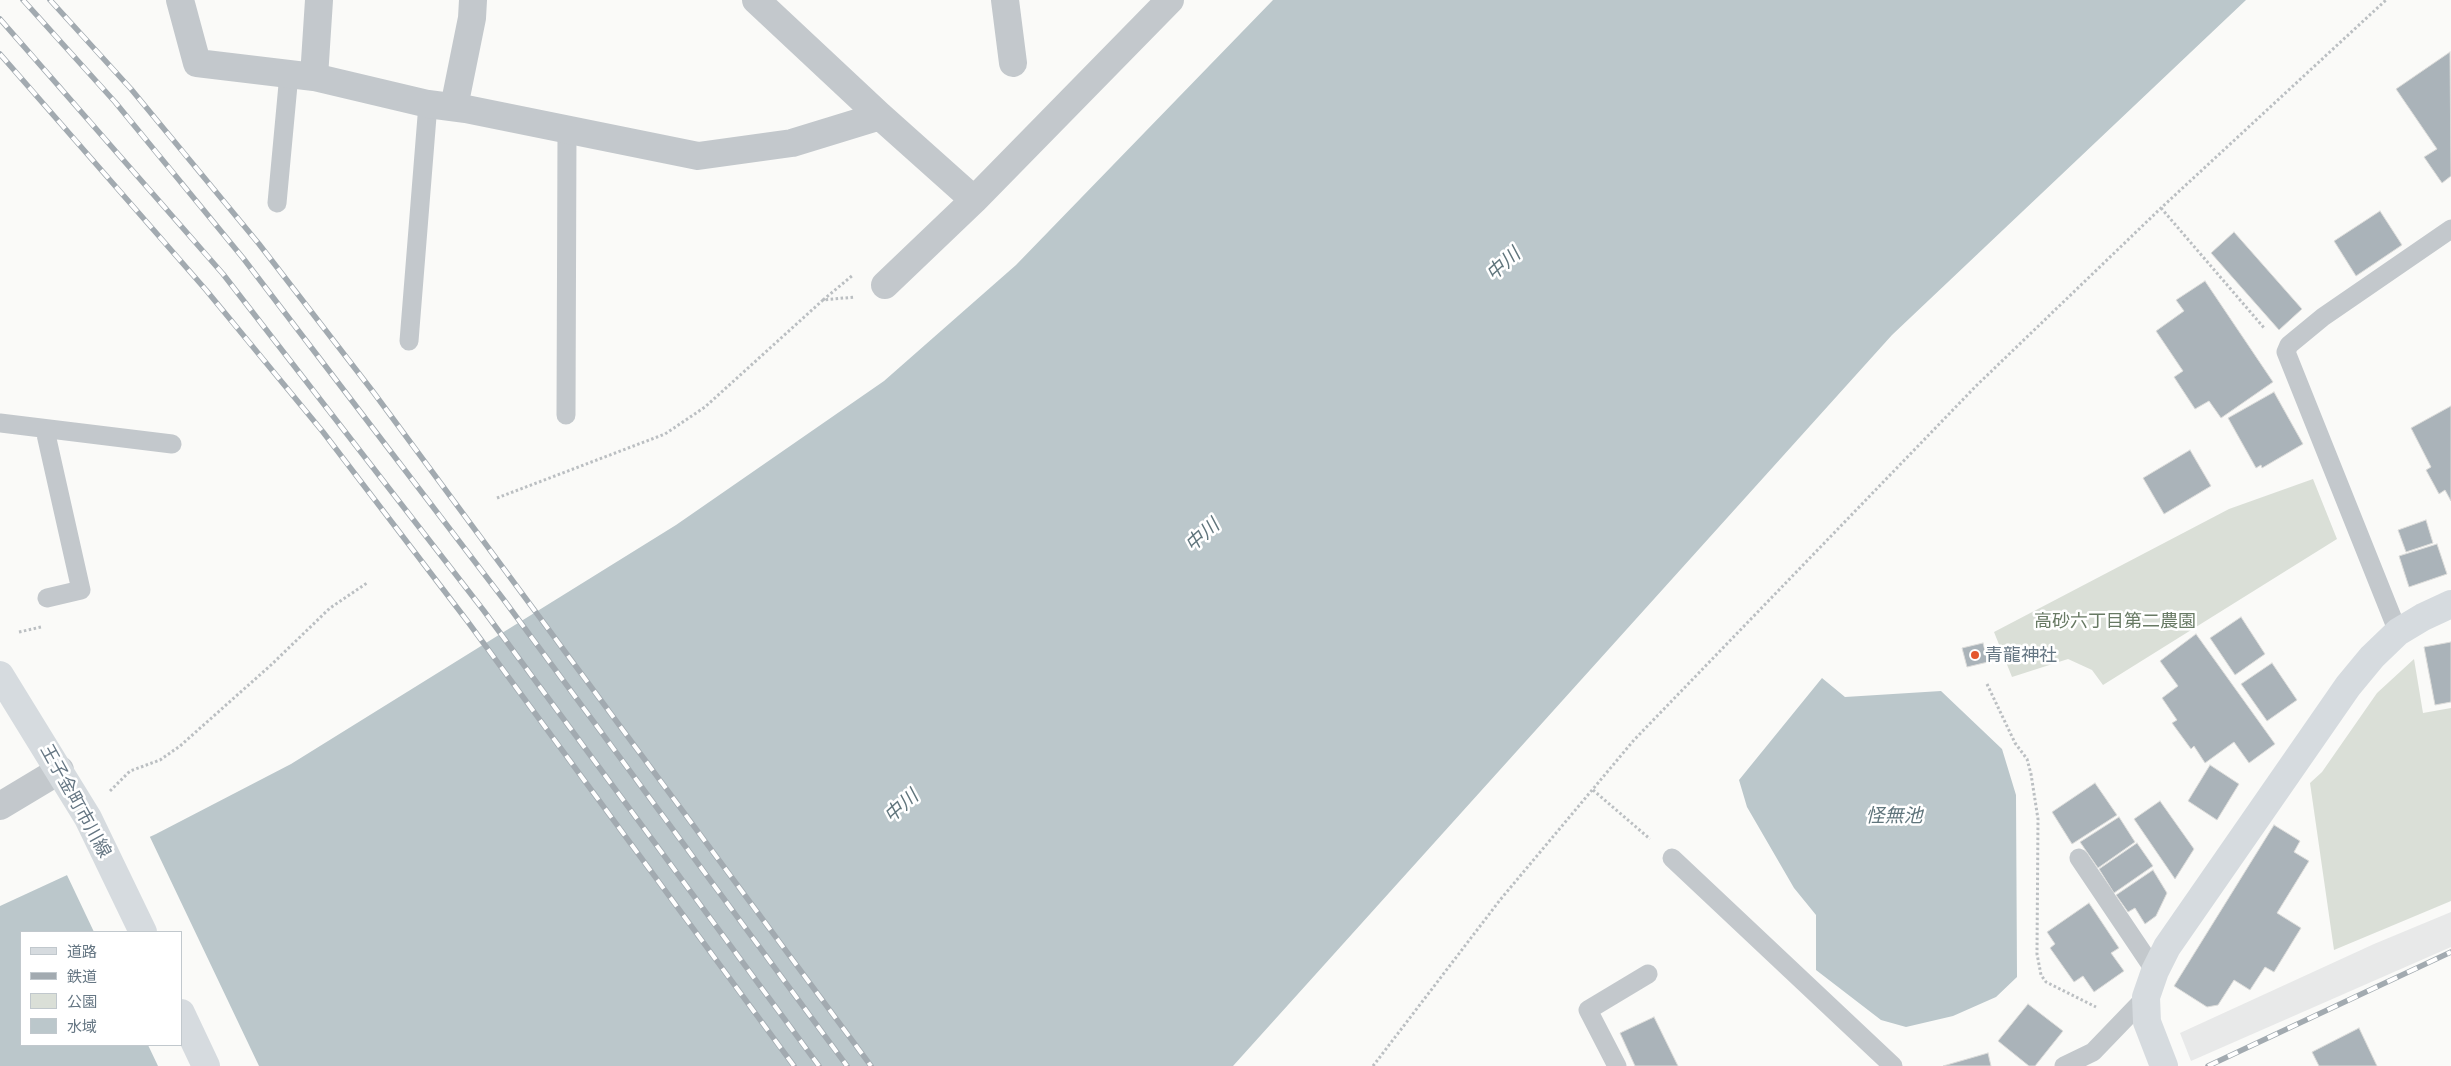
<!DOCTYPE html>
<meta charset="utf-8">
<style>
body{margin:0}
#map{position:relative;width:2451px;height:1066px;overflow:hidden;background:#fafaf8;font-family:Ubuntu,"Noto Sans JP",sans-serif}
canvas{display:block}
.legend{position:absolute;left:20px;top:931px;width:162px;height:115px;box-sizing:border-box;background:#fff;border:1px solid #c1c8cd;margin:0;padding:6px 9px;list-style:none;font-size:15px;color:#657683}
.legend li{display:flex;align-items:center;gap:10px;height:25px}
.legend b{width:25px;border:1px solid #c1c8cd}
</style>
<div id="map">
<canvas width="2451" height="1066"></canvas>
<ul class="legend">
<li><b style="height:6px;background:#d6dbdf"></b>道路</li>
<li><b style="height:6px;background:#a2aab0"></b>鉄道</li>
<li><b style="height:14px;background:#dadfd7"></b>公園</li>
<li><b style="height:14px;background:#bbc7cb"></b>水域</li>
</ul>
</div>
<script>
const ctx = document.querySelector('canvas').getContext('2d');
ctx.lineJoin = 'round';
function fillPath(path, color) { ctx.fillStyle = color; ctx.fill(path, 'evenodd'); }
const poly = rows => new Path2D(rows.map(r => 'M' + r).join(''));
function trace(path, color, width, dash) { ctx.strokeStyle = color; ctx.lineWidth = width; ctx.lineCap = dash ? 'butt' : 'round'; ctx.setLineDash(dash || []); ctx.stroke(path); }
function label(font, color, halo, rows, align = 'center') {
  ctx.font = font + ' Ubuntu,"Noto Sans JP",sans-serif'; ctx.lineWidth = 5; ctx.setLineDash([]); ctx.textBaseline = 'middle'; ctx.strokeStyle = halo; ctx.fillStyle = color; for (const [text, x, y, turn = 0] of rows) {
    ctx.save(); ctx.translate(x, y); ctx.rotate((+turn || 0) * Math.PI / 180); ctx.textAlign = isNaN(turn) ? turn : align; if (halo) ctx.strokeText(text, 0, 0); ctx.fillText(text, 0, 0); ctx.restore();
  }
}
fillPath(poly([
 [2451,912,2451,947,2191,1061,2180,1033,2374,944]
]), '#e8e9e9');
fillPath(poly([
 [2313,479,2337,539,2103,685,2092,670,2068,659,2012,677,1994,632,2229,509],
 [2414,659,2423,713,2451,708,2451,901,2334,950,2310,783,2322,772,2377,693]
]), '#dadfd7');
fillPath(poly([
 [1273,0,2246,0,1892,335,1233,1066,0,1066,0,906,156,834,291,764,676,525,884,381,1016,265],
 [21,932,181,932,181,1045,21,1045],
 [1822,678,1845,697,1941,691,2002,749,2016,795,2017,977,1996,997,1953,1016,1906,1027,1881,1020,1816,970,1816,915,1794,888,1747,807,1739,780]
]), '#bbc7cb');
fillPath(poly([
 [149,835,259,1066,158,1066,148,1045,181,1045,181,932,94,932,66,873]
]), '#fafaf8');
const building = poly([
 [2450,52,2451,176,2442,183,2424,157,2437,149,2396,89,2450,52],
 [2380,211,2402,245,2356,276,2334,241,2380,211],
 [2234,232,2302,309,2279,330,2211,253,2234,232],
 [2205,281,2273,382,2221,418,2209,401,2195,409,2174,377,2183,371,2156,331,2184,311,2176,300,2205,281],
 [2274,392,2303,444,2262,468,2261,465,2256,468,2228,418,2274,392],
 [2451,406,2451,501,2445,490,2439,494,2426,470,2431,467,2411,428,2451,406],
 [2190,450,2211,486,2164,514,2143,478,2190,450],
 [2426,520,2433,543,2406,552,2398,530,2426,520],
 [2437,544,2447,574,2409,587,2399,556,2437,544],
 [2241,617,2265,654,2235,675,2210,638,2241,617],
 [2196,634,2275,744,2249,763,2234,742,2205,763,2194,746,2191,749,2172,723,2177,720,2162,698,2178,686,2160,661,2196,634],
 [2451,642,2451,702,2435,705,2424,647,2451,642],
 [1983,643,1988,662,1967,667,1962,648,1983,643],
 [2272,663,2297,700,2267,721,2241,684,2272,663],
 [2210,765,2239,784,2217,820,2188,801,2210,765],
 [2095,783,2117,815,2072,844,2052,812,2095,783],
 [2160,801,2194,849,2175,879,2134,819,2160,801],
 [2119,817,2135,842,2098,868,2080,842,2119,817],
 [2274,825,2300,841,2294,852,2309,861,2277,913,2301,928,2274,972,2265,967,2250,990,2234,980,2218,1005,2207,1007,2174,986,2274,825],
 [2137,843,2153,866,2114,893,2099,869,2137,843],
 [2153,870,2167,893,2156,916,2145,924,2135,908,2128,912,2116,895,2153,870],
 [2089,903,2119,948,2111,953,2124,971,2094,992,2083,976,2074,982,2050,948,2055,944,2047,932,2089,903],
 [2028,1004,2063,1031,2035,1066,2029,1066,1998,1041,2028,1004],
 [1654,1017,1678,1066,1635,1066,1620,1033,1654,1017],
 [2359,1028,2377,1066,2319,1066,2312,1052,2359,1028],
 [1988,1053,1991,1066,1943,1066,1988,1053]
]);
fillPath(building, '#aab3b9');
trace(building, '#dcdcda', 1);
trace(poly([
 [2161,208,2265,329],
 [823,300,853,275],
 [497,498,665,434,705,407,823,300,855,297],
 [19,632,41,627],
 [1987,684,2015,743,2027,759,2031,774,2038,819,2037,954,2041,975,2046,982,2096,1007],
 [1593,790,1650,839],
 [110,791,130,771,160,760,180,746,271,665,330,608,367,583],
 [1373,1066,1500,900,1634,740,1976,386,2161,208,2386,0]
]), '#bbbfc2', 3, [2.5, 2.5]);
trace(poly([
 [277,203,289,74],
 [409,341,428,104],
 [566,415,567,131],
 [0,423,172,444],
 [45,430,81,590,47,598],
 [2398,632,2286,352,2289,345,2323,317,2451,229],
 [1672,858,1893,1066],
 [2079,858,2155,971],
 [1617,1066,1588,1010,1648,974],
 [2064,1066,2093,1052,2146,997]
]), '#c3c8cc', 19);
trace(poly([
 [180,0,197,63,314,77,428,104,466,109,698,156,792,143,880,116],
 [756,0,880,116,974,200],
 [1005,0,1013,63],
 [314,77,319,0],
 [454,107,472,18,473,0],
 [885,285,974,200,1170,0],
 [0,806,60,770]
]), '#c3c8cc', 28);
trace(poly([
 [0,675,88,818,143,932],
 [181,1013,206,1066],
 [2164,1066,2147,1022,2146,997,2155,971,2167,947,2348,686,2372,657,2398,632,2423,617,2451,604]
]), '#d6dbdf', 28);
const rail = poly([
 [23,0,115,102,243,258,504,600,847,1066],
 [50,0,131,89,259,244,374,393,871,1066],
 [0,19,223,274,484,611,819,1066],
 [0,54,206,290,323,432,468,622,794,1066],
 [2208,1066,2451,952]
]);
trace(rail, '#a2aab0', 5.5);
trace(rail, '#fff', 4, [11]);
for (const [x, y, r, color] of [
 [1975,655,5,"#e4572e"]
]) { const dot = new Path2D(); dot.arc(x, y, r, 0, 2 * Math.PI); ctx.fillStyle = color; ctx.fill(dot); trace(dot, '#fff', 2); }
label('18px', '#687a64', '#fff', [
 ["高砂六丁目第二農園",2115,621]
]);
label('18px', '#657683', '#fff', [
 ["青龍神社",1985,655]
], 'left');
label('18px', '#657683', '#fff', [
 ["王子金町市川線",76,801,61]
]);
label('italic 19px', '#60757c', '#fff', [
 ["中川",1503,264,-42],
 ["中川",1202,535,-42],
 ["中川",901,806,-42],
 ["怪無池",1894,816]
]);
</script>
